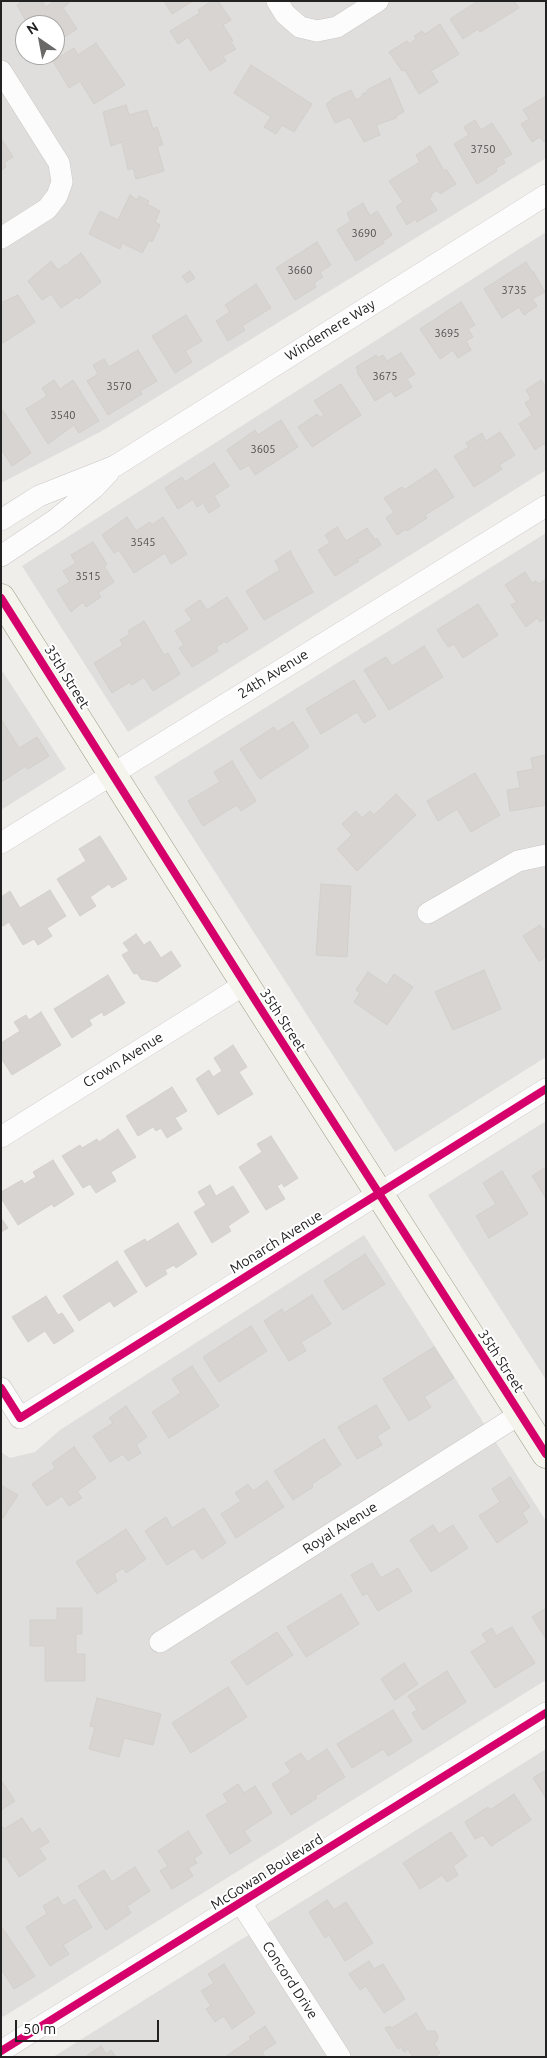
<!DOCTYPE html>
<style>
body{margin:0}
#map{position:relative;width:547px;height:2058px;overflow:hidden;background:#f0eeeb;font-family:Ubuntu,sans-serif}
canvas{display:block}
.frame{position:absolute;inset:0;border:2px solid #222;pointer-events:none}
.north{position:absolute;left:15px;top:15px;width:50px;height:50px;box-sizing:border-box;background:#fff;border:1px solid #a7a7a7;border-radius:50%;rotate:327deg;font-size:14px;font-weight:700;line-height:20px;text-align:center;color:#222}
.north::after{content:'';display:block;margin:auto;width:18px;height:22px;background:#6a6968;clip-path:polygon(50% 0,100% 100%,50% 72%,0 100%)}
.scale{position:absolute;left:15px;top:2020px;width:144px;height:22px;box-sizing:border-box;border:2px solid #222;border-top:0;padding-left:6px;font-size:15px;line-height:18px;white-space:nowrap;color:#222;-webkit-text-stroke:4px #fff;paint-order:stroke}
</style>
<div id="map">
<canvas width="547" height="2058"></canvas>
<div class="frame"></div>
<div class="north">N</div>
<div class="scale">50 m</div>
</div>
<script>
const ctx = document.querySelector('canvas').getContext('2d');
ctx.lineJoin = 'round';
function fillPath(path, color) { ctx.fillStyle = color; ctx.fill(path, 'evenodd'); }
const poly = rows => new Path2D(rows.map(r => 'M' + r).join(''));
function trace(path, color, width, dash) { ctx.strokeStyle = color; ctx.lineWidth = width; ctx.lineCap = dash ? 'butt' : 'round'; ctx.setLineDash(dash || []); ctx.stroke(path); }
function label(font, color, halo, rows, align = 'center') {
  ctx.font = font + ' Ubuntu,sans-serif'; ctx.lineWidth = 4; ctx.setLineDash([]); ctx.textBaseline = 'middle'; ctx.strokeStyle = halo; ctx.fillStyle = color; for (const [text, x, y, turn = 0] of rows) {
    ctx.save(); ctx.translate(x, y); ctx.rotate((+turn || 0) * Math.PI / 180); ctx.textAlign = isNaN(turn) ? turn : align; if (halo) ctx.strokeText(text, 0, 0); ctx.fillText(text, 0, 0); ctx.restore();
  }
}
fillPath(poly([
 [1,1,546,1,546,158,100,432,1,483],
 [25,25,55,25,55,55,25,55],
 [546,232,546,470,128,732,22,566],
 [546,533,546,1057,395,1152,154,777],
 [1,669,66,769,1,810],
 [546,1121,546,1380,428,1195],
 [364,1235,546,1521,546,1680,3,2017,1,2015,1,1452,10,1458,35,1452,60,1430],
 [546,1749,546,2057,53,2057]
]), '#dfdedc');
const building = poly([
 [23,1,42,1,46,7,55,1,71,1,63,8,77,29,55,43,55,25,28,25,17,5,23,1],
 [164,1,193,1,172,14,164,1],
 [212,1,218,1,231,20,223,25,233,41,231,42,236,49,223,56,226,61,210,71,188,37,178,44,170,31,200,13,198,10,212,1],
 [478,1,514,1,519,8,480,32,478,29,463,39,450,19,478,1],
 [440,24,459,54,431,71,438,82,419,94,405,70,402,71,389,52,407,41,409,44,416,39,414,36,422,31,425,34,440,24],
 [96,43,125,85,94,104,80,81,69,88,53,61,74,48,78,55,96,43],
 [251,65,312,104,294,132,282,125,276,134,264,127,271,117,234,93,251,65],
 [390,78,404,112,397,115,396,118,376,125,380,135,364,142,350,117,335,123,326,104,332,100,332,99,351,90,356,100,363,96,362,94,367,92,367,90,390,78],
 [546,96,546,141,544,142,540,137,532,142,521,124,529,119,523,110,546,96],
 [126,105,129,115,147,110,153,129,157,127,163,145,157,146,164,171,136,179,133,168,128,170,122,142,111,146,103,112,126,105],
 [475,120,481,130,492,123,512,154,503,159,505,163,496,168,497,171,477,184,454,144,469,135,464,127,475,120],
 [1,138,13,157,4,163,6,167,1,170,1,138],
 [430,146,444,171,446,169,456,184,440,194,438,190,431,194,432,196,429,198,437,210,417,222,415,219,407,225,396,207,403,202,389,181,420,162,416,155,430,146],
 [130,195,137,200,139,196,149,201,147,204,160,211,155,222,160,225,152,242,149,240,142,253,122,243,120,249,89,234,100,211,118,220,130,195],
 [363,203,370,216,377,211,392,235,383,241,384,243,356,261,337,230,351,221,347,213,363,203],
 [317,242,331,265,320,272,323,277,314,283,316,287,295,300,276,268,317,242],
 [81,253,101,282,79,299,77,297,61,308,51,294,42,300,28,281,51,261,58,270,66,264,68,266,69,265,68,263,81,253],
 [526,262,532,272,533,271,545,292,532,299,537,306,524,315,519,307,502,318,484,289,526,262],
 [190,271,195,278,187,283,182,276,190,271],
 [256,284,271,308,242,326,245,330,228,341,216,321,230,312,225,305,256,284],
 [18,295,35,322,3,343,1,340,1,303,18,295],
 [461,302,475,325,468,329,473,337,466,341,471,350,458,358,453,350,440,359,420,329,461,302],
 [186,315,202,341,185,351,192,362,175,373,152,336,186,315],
 [138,350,157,381,140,391,142,394,108,415,87,381,98,374,93,365,104,359,109,367,138,350],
 [401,353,415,374,407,379,412,387,395,397,391,391,375,401,357,372,358,371,356,367,376,355,378,358,383,355,387,361,401,353],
 [54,380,60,389,73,380,99,421,79,433,74,425,48,444,26,409,47,396,42,388,54,380],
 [541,380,546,387,546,446,543,444,535,450,519,424,532,415,525,403,531,399,526,390,541,380],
 [341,384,361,415,312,447,298,427,317,414,320,418,324,415,314,401,341,384],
 [3,411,31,453,12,466,1,449,1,412,3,411],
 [281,420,298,447,255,475,249,465,240,470,227,450,255,430,258,435,281,420],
 [500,432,515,455,499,465,502,469,474,487,454,456,469,447,466,443,482,433,486,441,500,432],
 [214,463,229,486,214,496,220,506,209,513,203,503,197,507,193,499,178,509,165,488,182,477,185,482,214,463],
 [436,469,454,497,425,515,427,518,407,531,406,529,397,535,386,518,394,512,384,498,402,487,404,490,436,469],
 [127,517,136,531,150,522,152,525,163,517,187,554,171,564,165,553,134,573,119,550,114,553,102,535,127,517],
 [337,527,346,541,367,528,375,540,377,538,381,545,360,558,357,559,359,561,335,576,318,550,330,543,325,535,337,527],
 [93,542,107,564,104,566,114,582,98,593,101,597,86,607,83,602,71,612,57,590,70,582,63,571,76,563,71,555,93,542],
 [290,551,313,592,264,620,246,591,280,570,275,561,290,551],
 [525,572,532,583,536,581,539,584,546,579,546,618,540,622,537,618,526,627,511,605,517,602,505,585,525,572],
 [227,597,248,629,226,643,225,641,216,647,218,651,192,667,179,648,184,645,175,631,192,620,185,610,200,600,207,610,227,597],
 [478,604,498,635,463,658,454,644,448,647,437,630,478,604],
 [144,621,164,655,168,653,180,674,153,691,144,677,132,685,130,682,112,693,94,663,123,645,120,640,130,634,128,631,144,621],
 [424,646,443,677,389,710,364,670,386,657,392,666,424,646],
 [354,680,376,716,364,723,357,712,321,734,306,709,354,680],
 [1,719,19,748,37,737,49,756,28,769,26,766,1,782,1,719],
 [293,722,309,747,260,779,240,749,274,727,277,732,293,722],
 [546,755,546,805,510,811,507,790,520,788,517,772,533,769,531,758,546,755],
 [232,761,256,801,241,811,237,805,203,826,188,801,220,782,214,772,232,761],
 [475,773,500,815,471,832,457,809,438,821,427,801,475,773],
 [396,794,416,815,357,871,337,849,352,835,342,824,356,811,362,818,370,811,374,815,396,794],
 [100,836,127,879,112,888,109,884,90,897,96,906,80,916,57,879,86,861,79,849,100,836],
 [321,884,351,886,347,957,316,955,321,884],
 [50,890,66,916,47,928,52,936,38,945,34,939,23,945,9,922,3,926,1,924,1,897,10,891,20,908,50,890],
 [540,925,543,930,546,928,546,957,539,961,523,936,540,925],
 [136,934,144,945,150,941,161,958,171,951,181,966,157,982,141,979,137,973,134,974,122,955,129,951,123,943,136,934],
 [484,970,501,1009,453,1030,435,992,484,970],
 [368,972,387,985,394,974,413,987,387,1025,354,1002,360,993,356,990,368,972],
 [108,975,125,1003,104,1016,102,1012,89,1020,92,1025,72,1038,54,1009,108,975],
 [41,1012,61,1045,12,1075,1,1058,1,1043,20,1031,14,1022,26,1015,29,1020,41,1012],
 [233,1045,247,1067,239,1072,253,1094,218,1115,196,1079,209,1070,213,1077,222,1071,214,1058,233,1045],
 [172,1087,187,1111,175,1118,182,1129,167,1138,161,1128,156,1131,153,1127,138,1136,126,1116,172,1087],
 [118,1129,136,1157,111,1172,116,1181,96,1193,90,1184,83,1188,62,1156,80,1145,82,1148,97,1139,99,1142,118,1129],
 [271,1136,298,1178,284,1187,282,1183,277,1186,285,1199,266,1210,239,1167,262,1152,257,1144,271,1136],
 [53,1160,74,1194,54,1207,52,1204,18,1225,1,1198,1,1192,22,1180,24,1184,36,1177,33,1172,53,1160],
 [546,1167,546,1198,532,1176,546,1167],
 [502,1171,528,1214,489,1238,476,1216,496,1204,483,1183,502,1171],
 [210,1185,216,1196,233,1186,249,1212,228,1226,231,1231,212,1243,194,1212,206,1205,198,1192,210,1185],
 [1,1218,8,1228,1,1232,1,1218],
 [178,1223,197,1254,176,1268,174,1265,165,1270,167,1274,146,1287,124,1251,145,1239,147,1242,178,1223],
 [365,1254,385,1284,343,1310,324,1281,365,1254],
 [117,1261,137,1292,114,1307,110,1301,79,1321,63,1296,117,1261],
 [312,1295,331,1324,301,1342,306,1351,289,1361,264,1321,282,1309,284,1313,312,1295],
 [46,1296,58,1315,62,1313,74,1331,54,1344,45,1331,28,1342,12,1317,46,1296],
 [251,1326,267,1351,219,1382,203,1357,251,1326],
 [434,1347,454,1378,424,1397,431,1407,409,1421,383,1379,434,1347],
 [192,1366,219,1406,169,1438,152,1412,181,1393,172,1379,192,1366],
 [376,1405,390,1428,377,1436,382,1445,357,1459,338,1427,376,1405],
 [126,1406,147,1437,136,1445,141,1453,128,1461,123,1454,110,1462,93,1436,113,1423,109,1418,126,1406],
 [324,1439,341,1465,312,1484,313,1487,293,1500,274,1471,324,1439],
 [74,1447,96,1478,77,1491,82,1498,69,1506,62,1496,47,1506,32,1484,55,1468,52,1463,74,1447],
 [510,1477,530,1507,522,1513,528,1522,497,1543,479,1516,500,1502,492,1489,510,1477],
 [267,1481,284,1507,236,1538,221,1514,241,1501,235,1493,248,1484,253,1491,267,1481],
 [1,1485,18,1495,3,1518,1,1517,1,1485],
 [204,1508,226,1543,202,1559,194,1548,167,1565,145,1531,166,1517,172,1528,204,1508],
 [433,1525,439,1534,453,1525,468,1548,431,1572,410,1540,433,1525],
 [126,1529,146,1559,126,1573,123,1568,114,1574,117,1581,97,1594,76,1562,126,1529],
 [372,1563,381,1578,398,1568,412,1591,378,1611,367,1593,363,1596,351,1575,372,1563],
 [341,1594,359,1624,306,1657,287,1627,341,1594],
 [57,1608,82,1608,82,1634,76,1634,76,1654,85,1654,85,1681,45,1681,45,1646,30,1646,30,1620,57,1620,57,1608],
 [546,1608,546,1639,532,1617,546,1608],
 [512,1627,535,1663,495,1688,471,1652,487,1642,482,1634,492,1628,496,1636,512,1627],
 [277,1632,293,1655,247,1685,231,1662,277,1632],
 [404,1663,418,1684,395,1700,381,1679,404,1663],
 [447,1671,466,1702,423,1730,412,1713,417,1710,408,1696,447,1671],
 [228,1687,247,1717,191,1753,172,1723,228,1687],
 [97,1698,161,1714,153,1745,124,1738,119,1757,89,1749,95,1727,90,1726,97,1698],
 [393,1710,412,1741,388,1756,383,1749,352,1768,337,1744,393,1710],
 [327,1749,345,1777,315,1796,317,1798,291,1815,272,1784,291,1772,285,1763,301,1753,307,1762,327,1749],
 [546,1770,546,1798,533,1778,546,1770],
 [1,1780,15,1801,1,1810,1,1780],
 [238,1784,244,1793,255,1786,272,1813,244,1831,251,1841,230,1854,206,1815,228,1802,223,1794,238,1784],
 [514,1794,531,1820,491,1846,483,1835,475,1839,465,1822,488,1807,490,1810,514,1794],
 [22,1818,32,1833,40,1828,49,1842,39,1848,46,1859,19,1877,5,1856,1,1858,1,1825,4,1829,22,1818],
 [188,1831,202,1853,194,1858,197,1863,188,1868,193,1876,172,1889,160,1871,168,1866,158,1851,188,1831],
 [451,1832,467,1856,453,1866,458,1875,447,1882,442,1875,420,1889,403,1863,451,1832],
 [135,1867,150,1891,127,1906,131,1913,106,1930,78,1886,104,1870,112,1882,135,1867],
 [58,1897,63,1906,75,1899,92,1927,63,1945,69,1954,50,1966,26,1927,47,1914,43,1906,58,1897],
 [327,1900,334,1910,346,1902,373,1943,345,1961,329,1935,325,1938,309,1912,327,1900],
 [1,1926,35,1976,14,1989,1,1969,1,1926],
 [369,1961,374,1969,383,1964,405,1999,384,2013,366,1986,360,1990,349,1974,369,1961],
 [224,1964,255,2013,232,2029,224,2016,215,2022,206,2009,211,2006,201,1991,214,1983,208,1974,224,1964],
 [416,2013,427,2031,435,2031,438,2036,437,2041,434,2043,440,2053,435,2057,413,2057,408,2049,404,2052,401,2047,398,2049,385,2028,390,2026,392,2028,416,2013],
 [265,2026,276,2043,262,2052,265,2057,225,2057,251,2039,249,2037,265,2026],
 [101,2046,106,2054,111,2050,116,2057,85,2057,101,2046]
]);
fillPath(building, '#d7d4d2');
trace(building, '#d3d0cc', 1);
const street = poly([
 [277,1,285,14,300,27,317,31,337,27,378,1],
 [1,71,59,163,62,182,57,196,47,209,1,238],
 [1,520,39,496,115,466,546,195],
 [1,556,55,520,94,488,109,472],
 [1,843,546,506],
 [428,913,518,861,546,855],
 [1,1137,245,984],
 [1,1388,20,1418,546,1089],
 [160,1642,520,1414],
 [241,1903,340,2057],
 [1,2051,546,1713]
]);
const secondary = poly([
 [1,598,257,1003,546,1454]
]);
trace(street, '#c9c8c7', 22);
trace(secondary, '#999a82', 29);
trace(street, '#fdfcfc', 21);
trace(secondary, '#f4f4ed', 28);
trace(poly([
 [1,598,257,1003,546,1454],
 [1,1388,20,1418,546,1089],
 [1,2051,546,1713]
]), '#d6006c', 8);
label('11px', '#4f4e4e', null, [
 ["3750",483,149],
 ["3690",364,233],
 ["3660",300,270],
 ["3735",514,290],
 ["3695",447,333],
 ["3675",385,376],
 ["3570",119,386],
 ["3540",63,415],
 ["3605",263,449],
 ["3545",143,542],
 ["3515",88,576]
]);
label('14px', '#222', '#fff', [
 ["Windemere Way",330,330,-32],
 ["24th Avenue",273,674,-32],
 ["35th Street",67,677,58],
 ["35th Street",283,1020,57],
 ["Crown Avenue",123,1060,-32],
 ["Monarch Avenue",276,1242,-32],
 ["35th Street",501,1361,57],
 ["Royal Avenue",340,1528,-32],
 ["McGowan Boulevard",267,1872,-32],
 ["Concord Drive",290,1980,57]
]);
</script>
